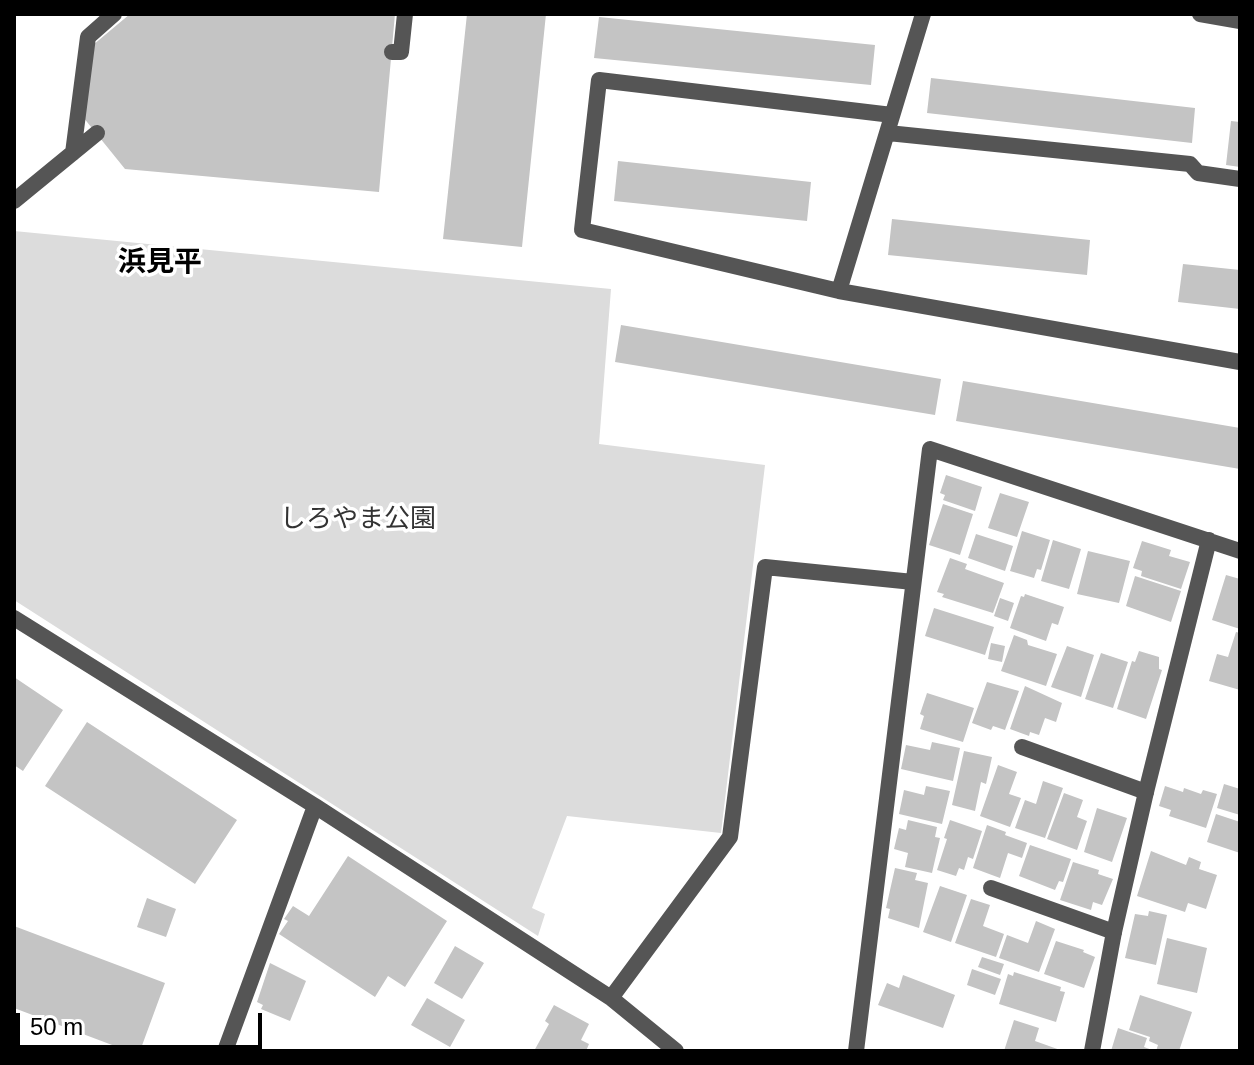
<!DOCTYPE html>
<meta charset="utf-8">
<style>
body{margin:0}
#map{position:relative;width:1254px;height:1065px;overflow:hidden;background:#fff;font-family:Helvetica,sans-serif}
canvas{display:block}
.frame{position:absolute;inset:0;border:16px solid #000;pointer-events:none}
.scale{position:absolute;left:16px;top:1013px;width:246px;height:36px;box-sizing:border-box;border:4px solid #000;border-top:0;padding-left:10px;font-size:24px;line-height:28px;white-space:nowrap;color:#000;-webkit-text-stroke:6px #fff;paint-order:stroke}
</style>
<div id="map">
<canvas width="1254" height="1065"></canvas>
<div class="frame"></div>
<div class="scale">50 m</div>
</div>
<script>
const ctx = document.querySelector('canvas').getContext('2d');
ctx.lineJoin = 'round';
function fillPath(path, color) { ctx.fillStyle = color; ctx.fill(path, 'evenodd'); }
const poly = rows => new Path2D(rows.map(r => 'M' + r).join(''));
function trace(path, color, width, dash) { ctx.strokeStyle = color; ctx.lineWidth = width; ctx.lineCap = dash ? 'butt' : 'round'; ctx.setLineDash(dash || []); ctx.stroke(path); }
function label(font, color, halo, rows, align = 'center') {
  ctx.font = font + ' Helvetica,"Noto Sans JP",sans-serif'; ctx.lineWidth = 7; ctx.setLineDash([]); ctx.textBaseline = 'middle'; ctx.strokeStyle = halo; ctx.fillStyle = color; for (const [text, x, y, turn = 0] of rows) {
    ctx.save(); ctx.translate(x, y); ctx.rotate((+turn || 0) * Math.PI / 180); ctx.textAlign = isNaN(turn) ? turn : align; if (halo) ctx.strokeText(text, 0, 0); ctx.fillText(text, 0, 0); ctx.restore();
  }
}
fillPath(poly([
 [14,231,611,289,599,444,765,465,721,833,567,816,532,908,545,914,538,936,14,600]
]), '#dcdcdc');
fillPath(poly([
 [130,14,395,14,379,192,125,169,83,117,93,45],
 [467,14,546,14,522,247,443,239],
 [599,17,875,45,871,85,594,58],
 [931,78,1195,108,1192,143,927,113],
 [1231,121,1240,122,1240,167,1226,165],
 [618,161,811,182,807,221,614,201],
 [892,219,1090,240,1087,275,888,255],
 [1183,264,1240,270,1240,309,1178,302],
 [621,325,941,379,935,415,615,362],
 [963,381,1240,428,1240,469,956,421],
 [946,475,982,487,975,511,943,500,945,495,940,493],
 [1000,493,1029,502,1017,537,988,528],
 [943,504,973,514,960,555,929,545],
 [1022,531,1050,540,1041,570,1037,569,1034,578,1010,571],
 [976,534,1013,546,1005,571,968,558],
 [1053,540,1081,549,1069,589,1041,581],
 [1142,541,1171,550,1169,556,1190,562,1181,589,1141,576,1142,571,1133,568],
 [1088,551,1130,561,1119,603,1077,594],
 [950,558,967,564,965,569,1004,583,993,613,942,597,944,594,937,592],
 [1226,575,1240,579,1240,629,1212,620],
 [1135,576,1181,591,1171,622,1126,606],
 [1025,594,1064,607,1058,625,1052,623,1046,641,1010,628,1021,596,1024,597],
 [1000,598,1014,603,1008,621,994,616],
 [934,608,994,627,985,655,925,636],
 [1236,632,1240,633,1240,690,1209,681,1217,654,1228,657],
 [1014,635,1027,640,1028,645,1057,654,1046,686,1001,671],
 [991,643,1005,646,1002,662,988,659],
 [1067,646,1094,655,1081,697,1051,687],
 [1139,651,1159,657,1159,669,1162,670,1146,719,1117,709,1132,661,1135,662],
 [1101,653,1128,662,1113,708,1085,699],
 [14,677,63,710,23,771,14,765],
 [987,682,1019,691,1005,730,993,726,991,730,972,723],
 [1025,686,1062,703,1056,722,1045,718,1039,735,1030,732,1029,736,1010,729],
 [927,693,974,708,963,742,920,729,924,716,920,714],
 [87,722,237,820,195,884,45,786],
 [932,742,960,748,953,781,901,769,906,745,930,750],
 [964,751,992,757,986,784,981,782,975,811,952,805],
 [998,765,1017,772,1009,794,1021,798,1010,827,980,816],
 [1043,781,1063,788,1045,838,1015,828,1025,800,1036,804],
 [1224,784,1240,789,1240,815,1217,808],
 [926,786,950,791,942,824,899,814,904,790,924,795],
 [1165,786,1183,792,1184,788,1201,794,1203,790,1217,794,1206,828,1169,816,1171,810,1159,806],
 [1064,793,1083,800,1077,817,1087,821,1077,850,1047,839],
 [1097,808,1127,818,1112,862,1084,852],
 [1216,814,1240,822,1240,853,1207,842],
 [908,820,937,827,935,837,940,838,932,873,905,867,908,853,894,849,899,828,906,830],
 [950,820,982,831,973,859,968,857,964,870,959,868,956,876,937,870,947,839,944,838],
 [987,825,1006,832,1005,835,1027,843,1022,858,1008,853,1000,878,973,868],
 [1030,845,1071,859,1063,882,1059,881,1055,890,1019,876],
 [1151,851,1186,865,1189,857,1201,862,1199,869,1217,875,1206,909,1188,903,1185,912,1137,896],
 [348,856,447,921,405,987,388,976,375,997,279,934,288,921,284,919,293,906,309,916],
 [1073,862,1099,870,1098,874,1113,879,1102,905,1093,902,1091,910,1060,900],
 [895,868,917,873,915,880,928,883,919,928,888,918,890,909,886,908],
 [940,886,967,895,951,942,923,932],
 [147,898,176,909,166,937,137,927],
 [971,899,990,905,983,926,1004,934,996,957,955,943],
 [1149,911,1167,915,1156,965,1125,958,1135,914,1148,916],
 [1036,921,1055,929,1039,972,999,958,1007,935,1028,943],
 [14,926,165,983,140,1051,128,1051,14,1008],
 [1167,938,1207,948,1197,993,1157,984],
 [1056,941,1084,950,1083,952,1095,957,1084,988,1044,974],
 [455,946,484,963,462,999,434,983],
 [982,957,1004,964,1000,975,978,967],
 [270,963,306,981,290,1021,261,1009,263,1005,257,1002],
 [972,969,1001,979,995,995,967,985],
 [1014,972,1061,987,1060,991,1065,992,1056,1022,999,1004,1008,974,1013,976],
 [903,975,955,995,943,1028,878,1005,887,983,899,988],
 [1140,995,1192,1012,1179,1051,1156,1051,1158,1045,1149,1041,1150,1037,1129,1030],
 [427,998,465,1020,450,1047,411,1025],
 [554,1005,589,1024,581,1040,589,1044,586,1051,534,1051,549,1024,545,1021],
 [1014,1020,1039,1028,1035,1041,1063,1051,1004,1051],
 [1118,1028,1147,1038,1144,1047,1155,1051,1111,1051]
]), '#c4c4c4');
trace(poly([
 [892,115,599,80,582,230,839,291,1240,362],
 [888,133,1190,164,1198,173,1240,179],
 [839,291,923,14],
 [1022,747,1146,792],
 [991,888,1114,932]
]), '#555', 16);
trace(poly([
 [392,52,401,52,405,14],
 [73,153,88,37,114,14],
 [14,201,97,133]
]), '#555', 16);
trace(poly([
 [14,618,315,806],
 [611,998,730,837,765,567,913,582],
 [225,1051,315,806,611,998,676,1051],
 [856,1051,930,449,1240,551],
 [1092,1051,1114,932,1146,792,1209,540]
]), '#555', 16);
trace(poly([
 [1200,14,1240,21]
]), '#555', 16);
label('26px', '#333', '#fff', [
 ["しろやま公園",358,520]
]);
label('bold 28px', '#000', '#fff', [
 ["浜見平",160,263]
]);
</script>
